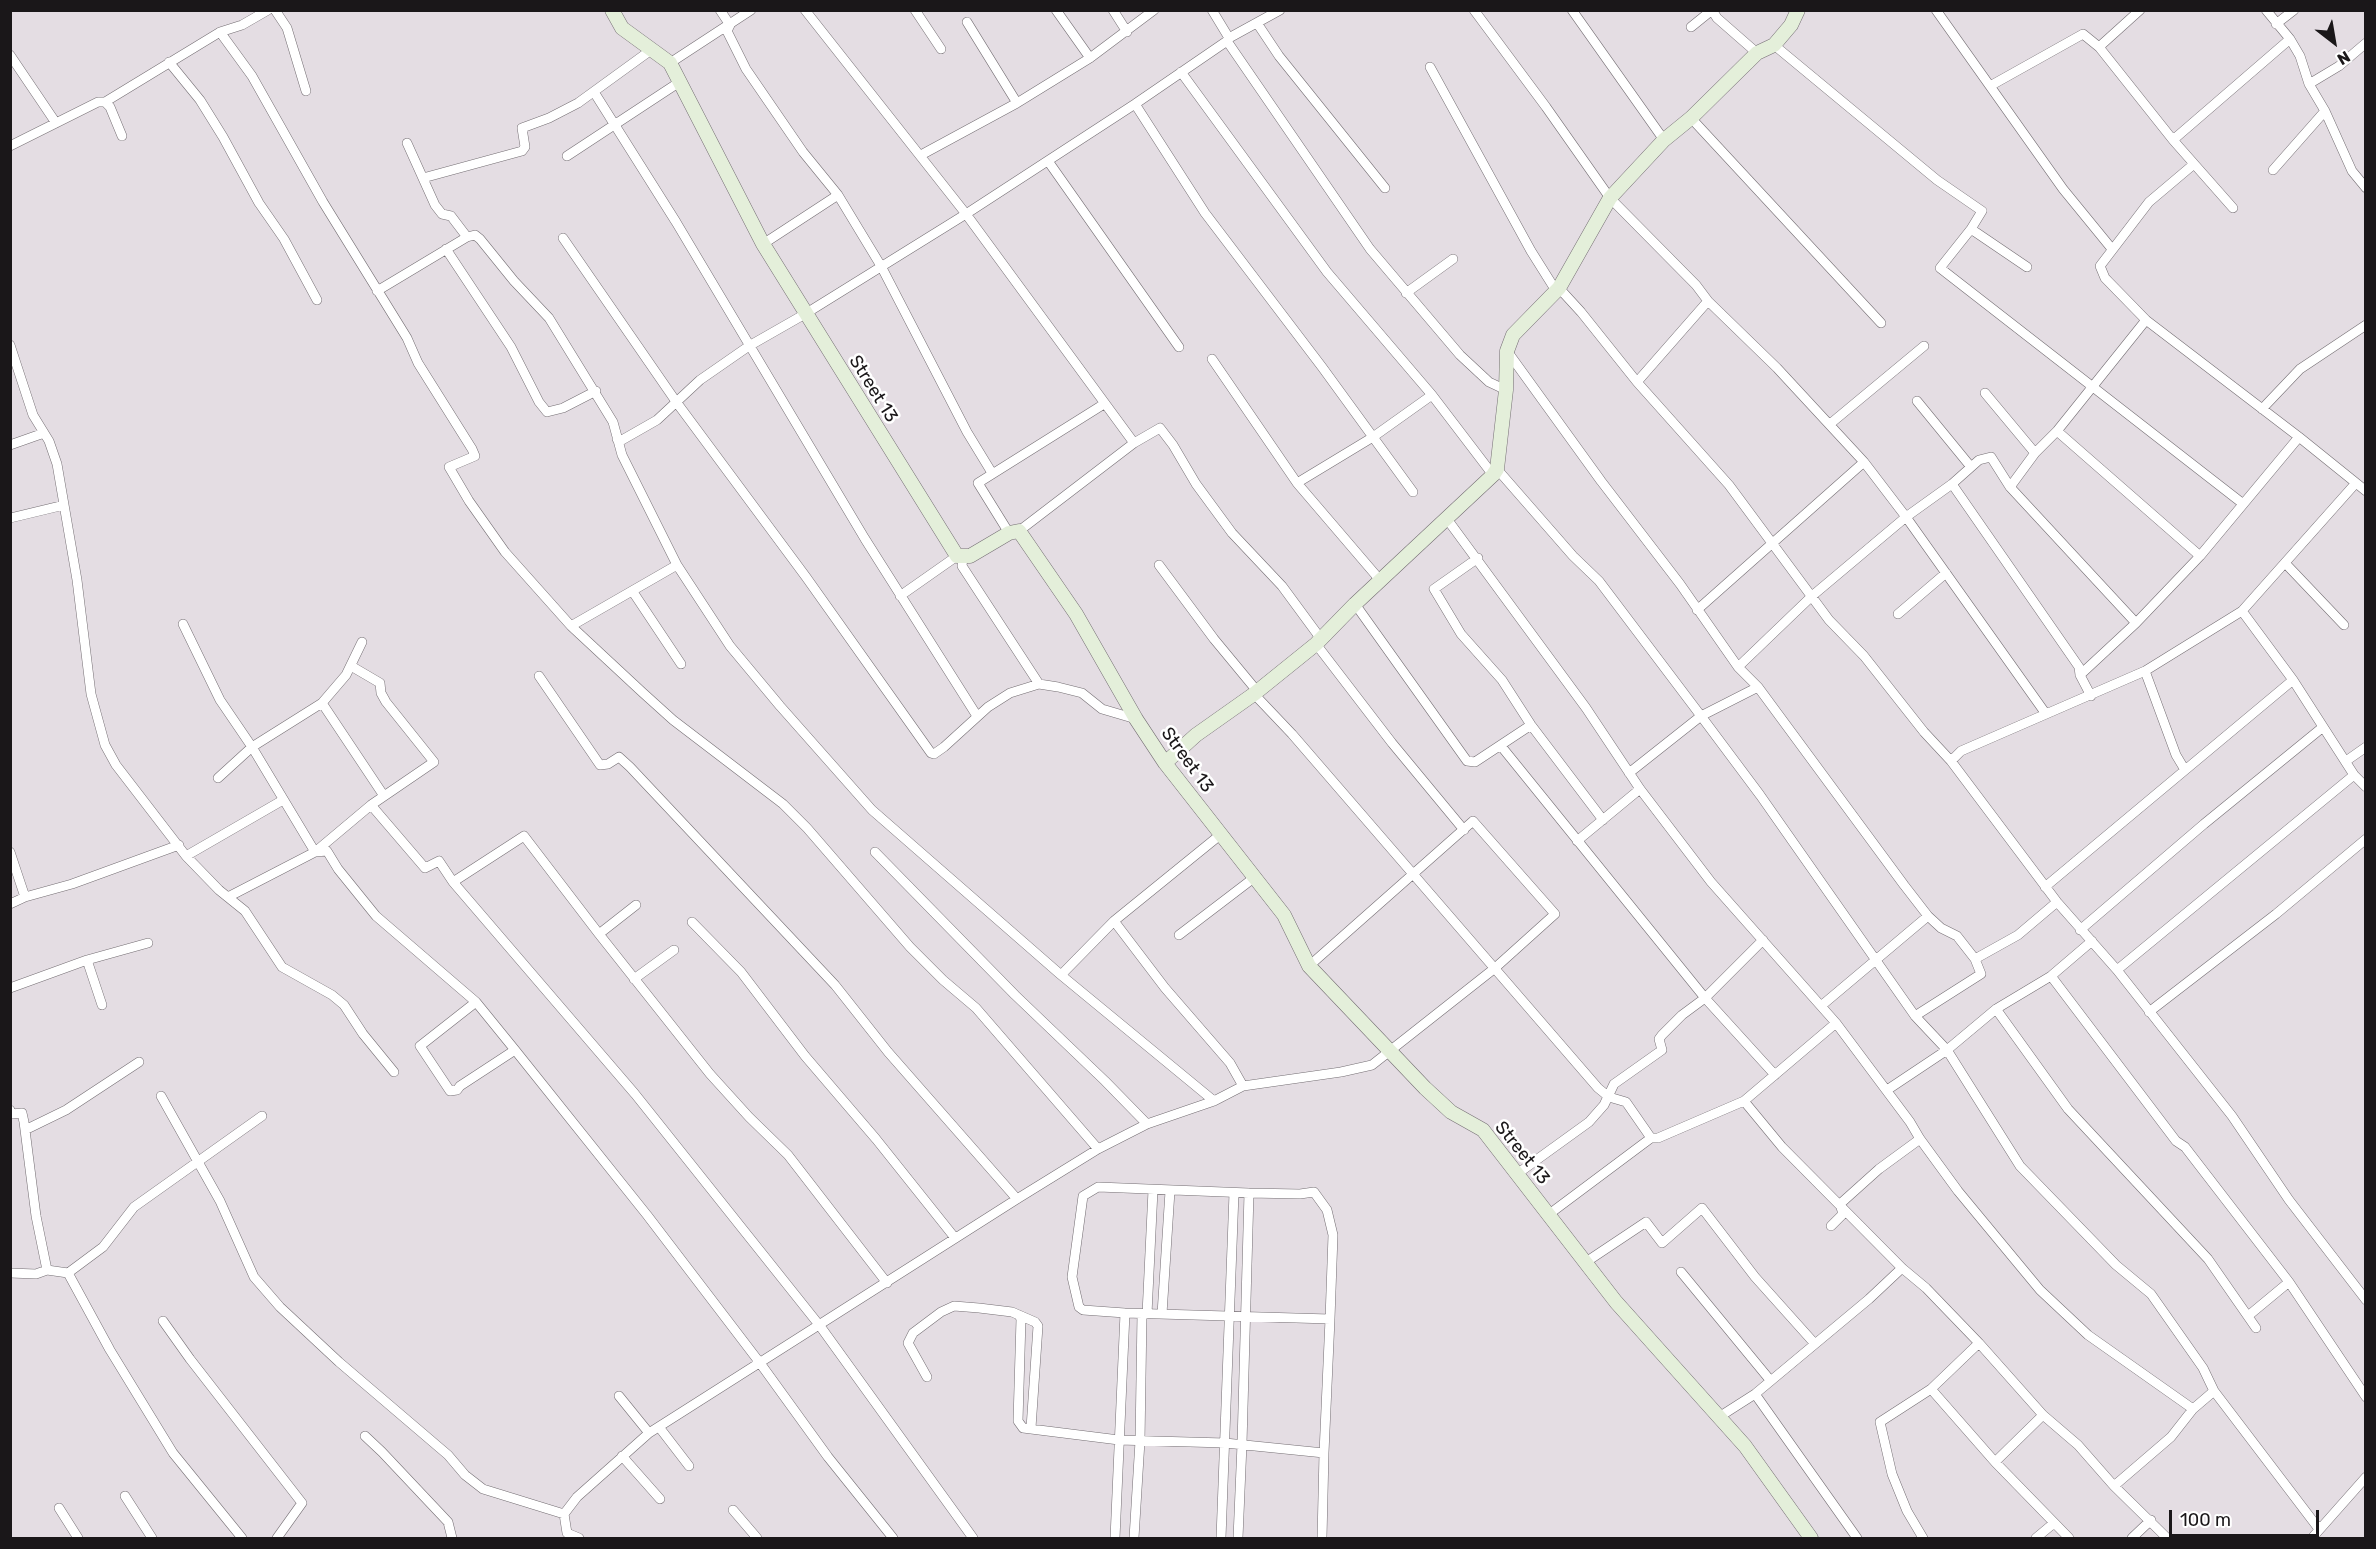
<!DOCTYPE html>
<style>
body{margin:0}
#map{position:relative;width:2376px;height:1549px;overflow:hidden;background:#e4dde3;font-family:Rubik,sans-serif}
canvas{display:block}
.frame{position:absolute;inset:0;border:12px solid #1a1719;pointer-events:none}
.north{position:absolute;left:2304px;top:12px;width:60px;height:60px;-webkit-text-stroke:4px #fff;paint-order:stroke;rotate:149deg;font-size:16px;font-weight:700;line-height:24px;text-align:center;color:#1a1719}
.north::after{content:'';display:block;margin:auto;width:21px;height:27px;background:#1a1719;clip-path:polygon(50% 0,100% 100%,50% 72%,0 100%)}
.scale{position:absolute;left:2169px;top:1510px;width:150px;height:27px;box-sizing:border-box;border:3px solid #1a1719;border-top:0;padding-left:8px;font-size:18px;line-height:21px;white-space:nowrap;color:#1a1719;-webkit-text-stroke:4px #fff;paint-order:stroke}
</style>
<div id="map">
<canvas width="2376" height="1549"></canvas>
<div class="frame"></div>
<div class="north">N</div>
<div class="scale">100 m</div>
</div>
<script>
const context = document.querySelector('canvas').getContext('2d');
context.lineJoin = 'round';
const shape = rows => new Path2D(rows.map(r => 'M' + r).join(''));
function trace(path, color, width, dash) { context.strokeStyle = color; context.lineWidth = width; context.lineCap = dash ? 'butt' : 'round'; context.setLineDash(dash || []); context.stroke(path); }
function label(font, color, halo, rows, align = 'center') {
  context.font = font + ' Rubik,sans-serif'; context.lineWidth = 5; context.setLineDash([]); context.textBaseline = 'middle'; context.strokeStyle = halo; context.fillStyle = color; for (const [text, x, y, turn = 0] of rows) {
    context.save(); context.translate(x, y); context.rotate((+turn || 0) * Math.PI / 180); context.textAlign = isNaN(turn) ? turn : align; if (halo) context.strokeText(text, 0, 0); context.fillText(text, 0, 0); context.restore();
  }
}
const street = shape([
 [275,10,287,28,306,91],
 [720,10,730,25,727,31,746,69,803,152,838,195,881,266,967,432,992,473],
 [805,10,966,214,1134,443,1019,531],
 [915,10,941,49],
 [1056,10,1090,58],
 [1113,10,1127,32],
 [1212,10,1229,38],
 [1474,10,1546,107,1610,198,1696,285,1708,301,1777,368,1864,462,1906,517,2046,714],
 [1572,10,1664,140],
 [1936,10,2063,189,2112,249],
 [2266,10,2290,39,2300,56,2309,84,2325,111,2352,171,2366,188],
 [967,22,1017,103],
 [1257,23,1279,56,1385,188],
 [2276,24,2294,10],
 [1691,27,1712,10,1717,18,1757,53],
 [220,32,252,76,323,202,407,338,418,363,472,449,475,456,449,467,469,501,505,552,571,626,642,692,673,720,783,804,807,828,910,947,943,980,976,1008,1098,1149],
 [1227,41,1370,249,1460,355,1489,382,1506,390],
 [1774,45,1937,180,1982,211,1971,229,1940,268,2242,503],
 [2099,47,2140,10],
 [10,55,56,123],
 [169,62,200,100,223,137,259,203,284,239,317,300],
 [670,63,751,10],
 [1430,67,1531,251,1553,286,1559,288,1581,312,1637,382,1729,485,1829,620,1864,656,1924,732,1951,761,2057,902,2117,970,2232,1116,2289,1200,2366,1300],
 [1181,72,1327,272,1432,395,1493,475],
 [2309,84,2339,66,2366,43],
 [1990,86,2083,34,2099,47,2173,140,2233,208],
 [594,92,676,222,865,539,977,716],
 [105,102,220,32,242,25,268,10],
 [1135,104,1205,213,1322,367,1413,492],
 [1691,118,1881,323],
 [2173,140,2290,39],
 [407,143,435,205,442,214,451,216,467,237],
 [10,146,98,102,105,102,110,107,122,136],
 [921,155,1017,103,1090,58,1154,10],
 [567,156,678,83],
 [1048,161,1179,347],
 [2194,164,2149,202,2100,266,2105,278,2146,320,2299,437,2366,491],
 [2273,170,2325,111],
 [423,178,522,151,525,147,522,128,549,118,578,103,651,50],
 [1971,229,2027,267],
 [563,238,677,403,806,577,931,753,934,754,944,747,988,707,1010,693,1039,684,1058,687,1082,693,1102,709,1136,719],
 [763,244,838,195],
 [446,249,511,347,539,402,547,412,563,408,596,391],
 [377,291,467,237,475,235,480,239,514,281,549,318,613,422,622,455,677,565,730,646,780,706,872,810,1061,975,1214,1101],
 [1406,293,1453,259],
 [10,345,33,415,49,441,57,464,77,580,91,694,105,745,116,765,186,856,219,890,245,911,282,967,332,995,344,1005,363,1034,394,1072],
 [1507,351,1601,481,1680,584,1738,667,1758,687,1904,885,1928,916,1941,928,1957,936,1975,959,1981,974,1915,1016],
 [1212,359,1297,483,1380,580],
 [1637,382,1708,301],
 [1985,393,2035,453],
 [1917,401,1971,467],
 [2262,409,2300,369,2366,325],
 [1830,424,1924,346],
 [2057,431,2200,556],
 [617,439,622,440,657,420,700,380,749,346,805,314,966,214,1135,104,1227,41,1229,38,1280,10],
 [1134,443,1160,428,1173,445,1196,484,1232,533,1282,586,1321,639],
 [10,445,44,433],
 [1497,469,1573,556,1599,581,1701,716,1760,795,1915,1016,1947,1050,2020,1166,2116,1265,2151,1294,2203,1368,2214,1391,2319,1529],
 [1297,483,1373,437,1432,395],
 [1952,484,2079,667,2080,675],
 [2010,487,2035,453,2057,431,2146,320],
 [10,518,64,505],
 [1447,519,1586,708,1640,789,1711,882,1836,1023,1910,1122,1920,1139,1958,1191,2006,1249,2040,1290,2088,1335,2193,1409],
 [1009,533,978,483,1104,404],
 [963,557,962,566,1039,684],
 [1478,558,1434,589,1461,634,1502,680,1531,725,1603,820],
 [2285,563,2344,625],
 [1159,565,1214,639,1257,691],
 [633,592,681,664],
 [900,596,957,556],
 [1355,604,1467,761,1475,762,1531,725],
 [1697,610,1864,462],
 [2242,611,2293,680,2354,775,2366,787],
 [1898,614,1946,573],
 [183,624,220,700,252,747,315,852,371,805],
 [571,626,677,565],
 [1316,644,1392,743,1464,830],
 [351,666,380,683,381,693,386,702,434,762,371,805,425,868,439,861,453,882,635,1094,820,1326,973,1538],
 [1738,667,1812,596,1906,517,1952,484,1979,460,1991,457,2010,487,2136,623],
 [2145,671,2176,755,2185,770],
 [539,676,600,765,608,764,619,757,630,767,835,985,888,1052,1017,1199],
 [1254,694,1292,734,1598,1088,1609,1097,1626,1102,1651,1138],
 [2091,696,2080,675,2136,623,2200,556,2299,437],
 [322,703,346,675,362,642],
 [1501,746,1705,998,1775,1075],
 [1951,761,1961,751,2145,671,2242,611,2355,484],
 [2346,761,2366,747],
 [1629,773,1701,716,1758,687],
 [218,778,252,747,322,703,384,796],
 [1577,841,1640,789],
 [10,852,25,897],
 [875,852,1015,995,1105,1081,1147,1124],
 [186,856,283,800],
 [453,882,524,836,599,934,710,1074,749,1117,788,1155,887,1283],
 [2045,887,2293,680],
 [228,897,315,852,327,851,338,869,376,916,476,1002,515,1050,647,1215,760,1363,828,1457,893,1538],
 [10,904,25,897,72,884,179,845],
 [1114,921,1165,988,1230,1063,1243,1086],
 [692,922,741,972,805,1056,876,1139,955,1238],
 [2080,930,2204,824,2323,727],
 [599,934,636,905],
 [1179,935,1255,877],
 [1975,959,2018,935,2057,902],
 [87,960,102,1005],
 [2117,970,2354,775],
 [1061,975,1114,921,1220,835],
 [2051,976,2176,1141,2185,1147,2289,1282,2366,1397],
 [634,979,674,950],
 [10,988,87,960,148,943],
 [476,1002,420,1046,450,1091,457,1090,460,1086,515,1050],
 [1821,1006,1928,916],
 [1996,1009,2068,1109,2208,1259,2256,1328],
 [2149,1012,2276,914,2366,839],
 [1887,1090,1947,1050,1996,1009,2051,976,2092,941],
 [161,1096,220,1201,254,1277,280,1307,339,1362,448,1455,465,1475,483,1489,564,1514],
 [1744,1101,1782,1147,1902,1268,1926,1288,1979,1343,2043,1415,2078,1445,2114,1486,2167,1538],
 [10,1110,12,1114,22,1113,24,1122,36,1216,47,1270],
 [25,1130,66,1110,139,1062],
 [1517,1174,1589,1122,1604,1105,1614,1084,1662,1050,1659,1039,1662,1035,1682,1015,1705,998,1763,940],
 [1548,1215,1651,1138,1658,1138,1744,1101,1836,1023],
 [1831,1226,1843,1214,1840,1204,1879,1169,1920,1139],
 [1586,1262,1646,1222,1662,1243,1702,1208,1755,1277,1815,1344],
 [1681,1272,1770,1380],
 [10,1273,36,1274,47,1270,68,1273],
 [1147,1314,1153,1190],
 [1162,1314,1170,1191],
 [1019,1315,1021,1319,1018,1421,1023,1428,1119,1440,1225,1443,1324,1453],
 [2248,1316,2289,1282],
 [163,1321,190,1359,302,1503,277,1538],
 [927,1377,908,1343,913,1333,941,1312,954,1306,979,1308,1012,1312,1035,1322,1038,1326,1031,1428],
 [1931,1389,1995,1462,2069,1538],
 [1755,1394,1857,1538],
 [619,1396,649,1433],
 [1719,1417,1755,1394,1869,1299,1902,1268],
 [659,1427,689,1466],
 [365,1436,382,1452,448,1522,452,1538],
 [622,1456,660,1499],
 [1995,1462,2043,1415],
 [2114,1486,2171,1437,2193,1409,2214,1391],
 [125,1496,152,1538],
 [59,1508,78,1538],
 [733,1510,757,1538],
 [242,1538,173,1453,110,1350,68,1273,103,1247,134,1207,262,1116],
 [579,1538,567,1533,564,1514,577,1497,649,1433,1017,1199,1098,1149,1147,1124,1214,1101,1243,1086,1341,1072,1372,1065,1495,968,1555,914,1473,821,1309,966],
 [1115,1538,1125,1313],
 [1134,1538,1140,1441,1142,1314],
 [1221,1538,1234,1193],
 [1238,1538,1242,1444,1249,1193],
 [1322,1538,1324,1453,1330,1319,1333,1235,1327,1210,1314,1192,1300,1194,1249,1193,1098,1187,1083,1196,1072,1277,1079,1307,1083,1310,1125,1313,1330,1319],
 [1923,1538,1907,1511,1892,1474,1880,1422,1931,1389,1979,1343],
 [2036,1538,2054,1523],
 [2132,1538,2151,1520],
 [2312,1538,2366,1477]
]);
const secondary = shape([
 [612,10,622,28,670,63,763,244,957,556,970,556,1009,533,1019,531,1076,614,1136,719,1165,763,1284,915,1309,966,1425,1088,1451,1112,1483,1130,1616,1302,1745,1446,1811,1538],
 [1165,763,1196,735,1254,694,1316,644,1355,604,1493,475,1497,469,1506,390,1507,351,1513,335,1559,288,1610,198,1664,140,1691,118,1757,53,1774,45,1791,25,1798,10]
]);
trace(street, '#746e73', 10);
trace(secondary, '#746e73', 15);
trace(street, '#fff', 9);
trace(secondary, '#e4efda', 14);
label('18px', '#1a1719', '#fff', [
 ["Street 13",873,389,58],
 ["Street 13",1187,760,54],
 ["Street 13",1522,1153,51]
]);
</script>
